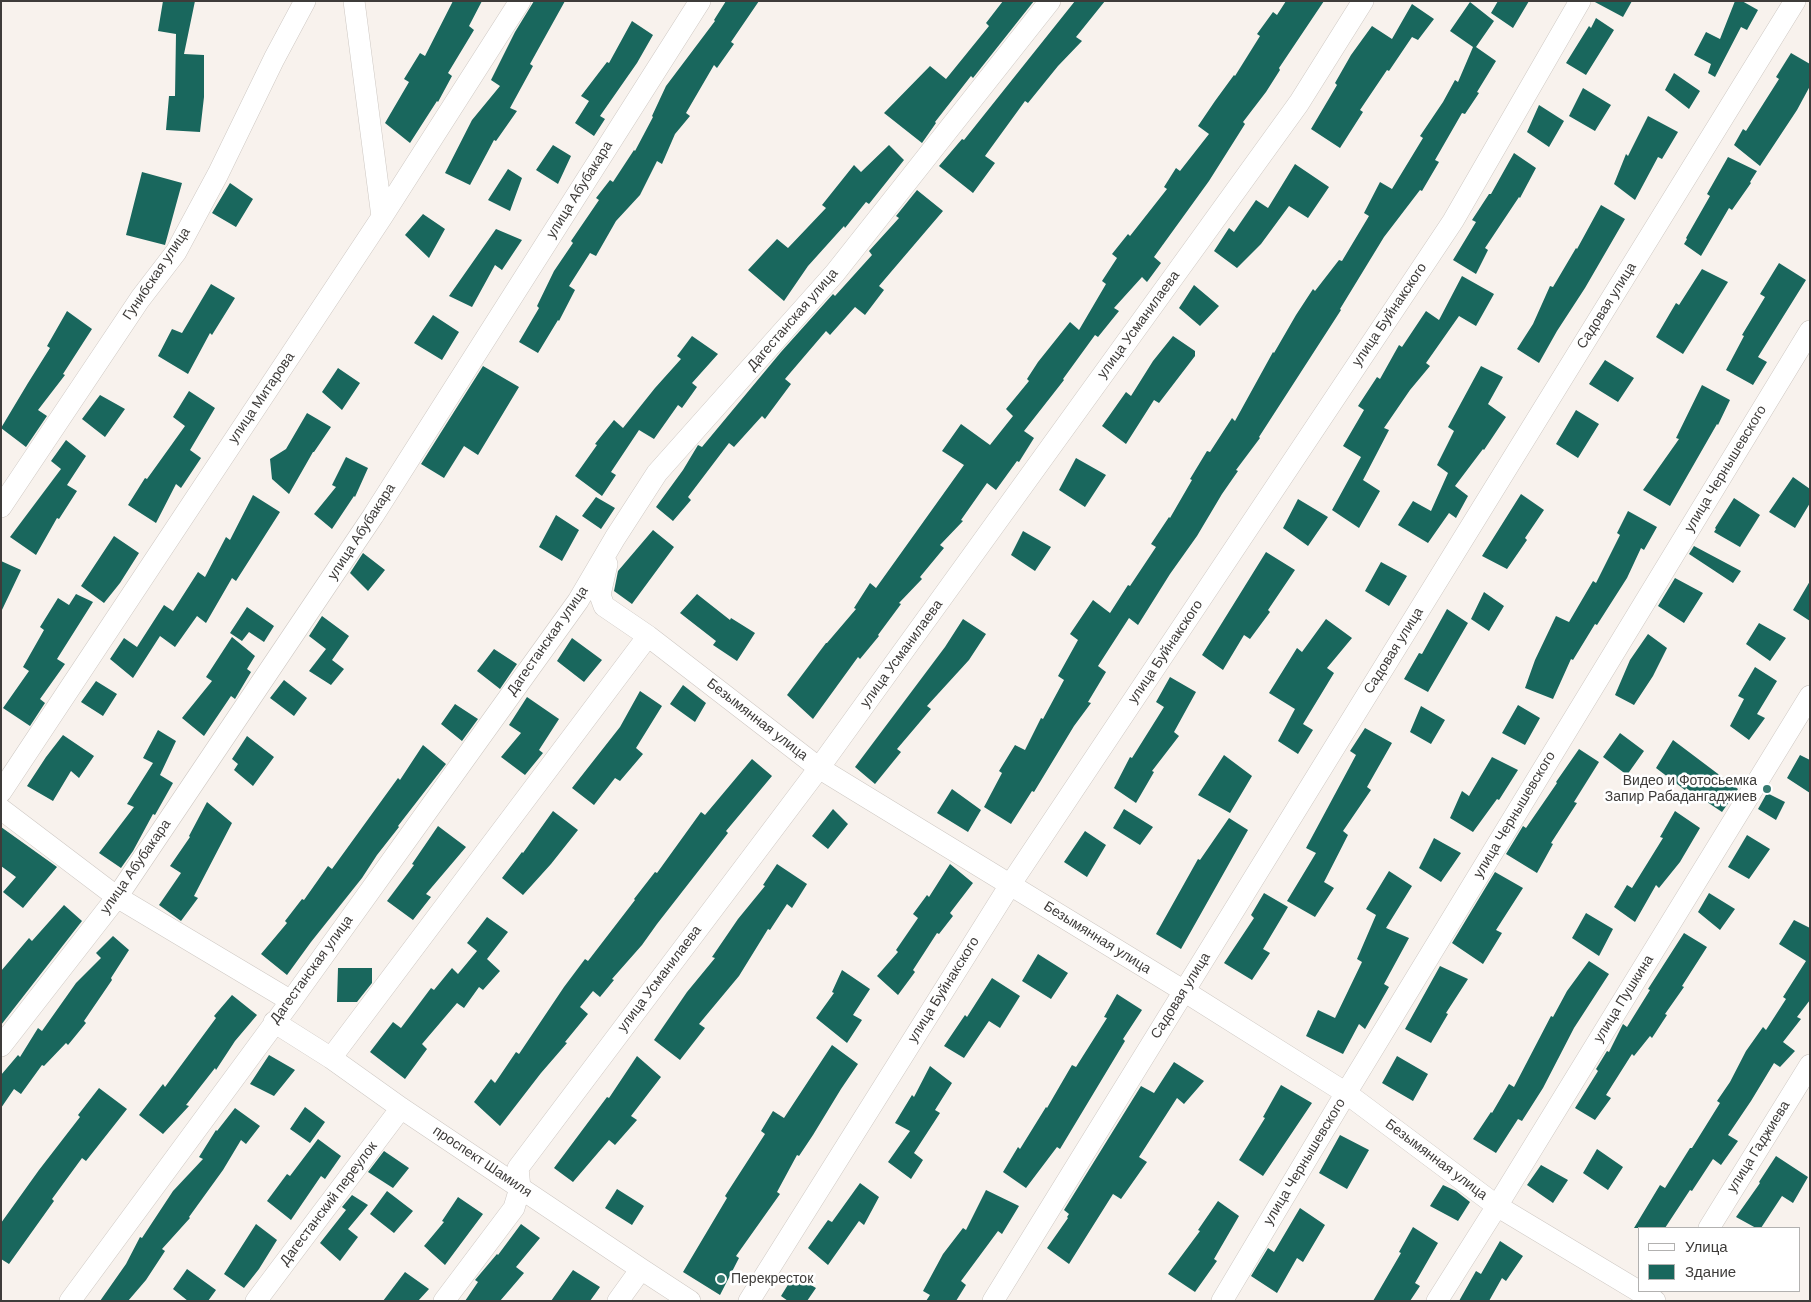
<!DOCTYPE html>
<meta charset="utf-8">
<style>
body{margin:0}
#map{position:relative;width:1811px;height:1302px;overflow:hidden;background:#f8f2ed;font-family:"DM Sans",sans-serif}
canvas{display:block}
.frame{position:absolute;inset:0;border:2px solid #3e3c3a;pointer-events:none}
.legend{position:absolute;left:1638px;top:1227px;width:162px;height:65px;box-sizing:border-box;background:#fff;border:1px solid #b2b1b0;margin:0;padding:6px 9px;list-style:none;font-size:15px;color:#3e3c3a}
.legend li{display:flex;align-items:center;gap:10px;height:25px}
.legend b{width:25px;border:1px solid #b2b1b0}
</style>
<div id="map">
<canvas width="1811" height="1302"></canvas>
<div class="frame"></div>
<ul class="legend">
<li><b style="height:6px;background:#fff"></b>Улица</li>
<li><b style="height:14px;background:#19675d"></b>Здание</li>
</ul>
</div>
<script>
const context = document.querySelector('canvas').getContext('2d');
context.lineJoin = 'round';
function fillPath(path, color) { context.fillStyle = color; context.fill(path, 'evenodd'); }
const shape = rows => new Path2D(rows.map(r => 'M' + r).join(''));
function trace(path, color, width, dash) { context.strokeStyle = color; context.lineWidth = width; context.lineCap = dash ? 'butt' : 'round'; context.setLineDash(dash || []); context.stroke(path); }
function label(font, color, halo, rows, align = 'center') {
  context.font = font + ' "DM Sans",sans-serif'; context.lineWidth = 5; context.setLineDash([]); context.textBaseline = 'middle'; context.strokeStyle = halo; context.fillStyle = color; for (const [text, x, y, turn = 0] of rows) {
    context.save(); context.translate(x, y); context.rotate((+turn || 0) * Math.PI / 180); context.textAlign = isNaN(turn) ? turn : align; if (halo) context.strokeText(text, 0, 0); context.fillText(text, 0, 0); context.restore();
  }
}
fillPath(shape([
 [163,1,195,1,184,54,204,55,204,97,200,132,166,130,169,96,175,96,176,34,158,31],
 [453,1,482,1,469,26,474,30,448,73,452,76,438,102,437,101,410,143,385,123,409,82,404,79,420,53,425,56],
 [534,1,565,1,530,64,533,66,510,108,517,111,496,141,494,140,470,185,445,173,472,120,500,86,491,80,515,32],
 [726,1,759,1,731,42,734,44,717,68,714,65,686,113,690,116,675,134,662,164,657,161,640,195,616,221,596,256,590,253,569,286,575,290,559,321,558,320,538,353,519,342,539,308,537,306,554,271,573,243,571,241,599,200,596,198,610,180,613,182,634,150,635,151,653,117,652,116,666,86,715,21,714,20],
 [1003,1,1034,1,973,78,971,76,935,122,936,123,922,143,884,113,930,66,946,79,989,26,986,23],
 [1075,1,1105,1,1076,37,1082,41,1058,66,1028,103,1025,101,985,156,995,163,973,193,939,166,962,139,964,140],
 [1286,1,1324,1,1279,68,1280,70,1266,92,1243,122,1245,124,1209,181,1154,257,1161,263,1147,282,1142,277,1114,308,1119,311,1098,337,1095,335,1063,379,1064,380,1024,431,1034,438,1019,462,1017,461,996,490,987,483,961,520,963,521,940,545,944,548,920,577,922,579,899,603,901,604,878,635,879,636,860,659,858,657,813,719,787,695,826,643,827,643,856,609,854,608,870,583,876,588,964,465,942,451,961,424,990,445,1013,416,1006,409,1029,381,1027,379,1038,362,1070,322,1079,330,1106,284,1102,281,1117,258,1112,254,1128,234,1130,236,1167,189,1164,187,1176,168,1180,171,1209,134,1198,126,1215,101,1234,75,1235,76,1260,36,1257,34,1273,12,1277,15],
 [1498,1,1529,1,1513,28,1491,13],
 [1593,1,1632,1,1623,17],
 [1735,1,1742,1,1758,10,1747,30,1741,27,1715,77,1708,73,1711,64,1694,55,1706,32,1720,39],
 [1470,2,1494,21,1476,47,1496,61,1477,92,1479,93,1465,114,1462,113,1435,160,1439,162,1422,191,1420,190,1384,237,1340,309,1341,310,1259,437,1260,438,1236,470,1238,471,1222,494,1197,536,1170,574,1138,625,1129,618,1098,666,1106,672,1088,702,1091,703,1074,726,1034,792,1032,791,1011,824,984,807,1002,773,999,771,1015,745,1025,750,1041,718,1043,719,1064,680,1058,676,1078,640,1070,634,1093,600,1110,613,1128,585,1130,586,1156,547,1151,544,1169,517,1170,518,1192,480,1190,479,1207,451,1210,452,1232,418,1235,421,1273,352,1274,353,1296,315,1313,289,1315,291,1339,260,1342,261,1369,216,1364,213,1380,182,1392,189,1423,138,1420,136,1443,102,1455,80,1458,82,1473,47,1450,31],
 [1412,4,1434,19,1418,40,1412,37,1389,71,1387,70,1360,110,1363,112,1340,148,1311,129,1337,85,1335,83,1351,55,1372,26,1392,39],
 [1596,18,1614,30,1586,75,1566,63,1589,26,1591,28],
 [632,21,653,35,637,63,600,116,605,119,594,136,575,123,589,101,581,96,607,62,609,63],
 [1791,53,1810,64,1810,86,1797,110,1760,166,1734,145,1743,129,1746,131,1779,79,1776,77],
 [1674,73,1700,91,1689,109,1665,90],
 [1583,88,1611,105,1595,131,1569,116],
 [1539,105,1564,121,1549,147,1527,132],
 [1648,116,1678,132,1662,159,1658,157,1635,200,1614,184,1626,154,1628,156],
 [553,145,571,156,558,184,536,170],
 [889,145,904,160,869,204,866,202,845,228,844,226,808,266,784,301,748,270,777,239,788,248,826,208,822,205,854,165,861,172],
 [1514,153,1536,168,1520,198,1519,197,1485,248,1488,250,1476,274,1453,260,1476,222,1472,220,1489,194,1491,194],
 [1728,157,1757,171,1750,182,1751,183,1732,210,1729,208,1701,256,1684,244,1687,239,1686,238,1710,196,1707,194],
 [1295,164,1329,187,1308,218,1289,206,1261,244,1237,268,1214,251,1229,228,1234,232,1256,200,1268,208],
 [508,169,522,178,510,211,488,200],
 [142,172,182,183,165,245,126,235],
 [230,183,253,199,236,227,212,213],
 [917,190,943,211,879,286,884,290,865,315,855,307,830,335,826,331,785,379,791,384,765,419,762,416,734,447,729,443,688,497,691,500,673,521,656,507,683,470,698,445,702,447,781,352,833,294,835,296,872,255,869,251,899,218,896,216],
 [1601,205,1625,219,1585,288,1557,331,1539,363,1517,349,1533,324,1550,286,1553,287,1576,248,1577,249],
 [423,214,445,229,429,258,405,235],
 [496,229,522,240,502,270,495,265,472,307,449,296],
 [1779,263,1806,280,1758,357,1767,362,1753,385,1726,370,1744,336,1742,335,1765,297,1760,294],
 [1702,269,1728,282,1683,354,1656,337,1676,303,1679,305],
 [1462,276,1494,294,1476,326,1459,316,1426,363,1430,366,1410,390,1384,428,1389,430,1363,480,1380,491,1359,528,1332,510,1361,457,1343,446,1364,410,1358,406,1377,377,1380,379,1399,345,1402,347,1426,311,1439,320],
 [211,284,235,298,212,335,210,333,188,374,158,356,172,329,182,333],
 [1194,285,1219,306,1200,326,1179,308],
 [67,311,92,329,63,374,65,375,38,410,47,416,26,447,1,428,28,383,50,348,47,346],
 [433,315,459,332,442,360,414,343],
 [692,336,718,354,692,383,697,387,682,408,678,405,654,439,639,430,611,472,616,475,602,496,575,476,597,445,595,444,614,420,623,428,655,388,681,359,677,356],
 [1173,336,1195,351,1195,356,1159,403,1154,400,1126,444,1102,426,1126,392,1131,396,1153,361],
 [1605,360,1634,378,1618,402,1589,384],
 [483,366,519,387,478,455,464,446,444,478,421,464],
 [1481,366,1503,377,1488,404,1506,417,1484,450,1483,449,1455,486,1468,496,1456,518,1449,513,1428,543,1398,525,1413,501,1431,511,1448,473,1437,465,1454,431,1448,427],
 [338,368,360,383,342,410,322,392],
 [1702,385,1730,400,1718,425,1717,424,1670,506,1643,490,1679,439,1676,438],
 [189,391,215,408,190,450,201,458,181,488,176,484,156,523,128,505,145,478,147,479,185,426,173,417],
 [100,395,125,409,105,437,82,419],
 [1576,410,1599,424,1578,458,1556,444],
 [307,413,331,427,314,452,313,452,289,494,272,479,270,459,286,449],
 [66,440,86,456,67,485,77,491,59,519,57,518,36,555,10,537,61,469,51,461],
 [346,457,368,468,355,497,354,496,332,529,314,514,336,487,332,485],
 [1076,458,1106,475,1085,507,1059,490],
 [1793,477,1810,489,1810,503,1795,528,1769,512],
 [1521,494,1544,510,1525,538,1527,540,1507,569,1482,556],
 [253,495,280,512,236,581,232,578,206,623,197,616,175,647,160,636,133,678,110,659,124,638,137,647,164,605,173,611,198,572,205,577,226,537,230,540],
 [596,497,615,508,601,529,582,516],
 [1734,498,1760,515,1740,547,1714,532,1716,529,1715,528],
 [1298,499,1328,517,1308,546,1283,528],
 [1628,511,1657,527,1644,550,1641,548,1627,578,1597,625,1595,624,1573,660,1571,659,1553,699,1525,688,1535,660,1556,616,1569,622,1593,581,1596,583,1620,535,1617,533],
 [556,515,579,530,562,561,539,547],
 [653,530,674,547,632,604,614,591,618,571],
 [1023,531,1051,547,1035,571,1011,555],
 [114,536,139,553,120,583,104,603,81,586],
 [1694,546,1741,571,1733,583,1689,554],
 [1266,552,1295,570,1268,610,1270,612,1250,639,1244,635,1223,670,1202,655],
 [363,553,385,570,368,591,350,573],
 [1,561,21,570,1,612],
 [1381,562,1407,576,1389,606,1365,591],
 [1675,578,1703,593,1684,623,1658,606],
 [1810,581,1810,621,1793,610],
 [1484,592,1504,606,1489,631,1471,619],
 [76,594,93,602,57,659,65,664,40,699,45,703,30,726,3,708,29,671,23,667,44,630,40,627,58,598,69,605],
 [697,594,730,620,731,618,755,633,737,661,713,645,716,641,680,613],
 [247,607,274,626,264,642,249,632,242,641,230,633],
 [1447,609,1468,623,1428,692,1404,679,1419,653,1422,654],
 [322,616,349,636,332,660,344,669,331,685,309,671,326,649,309,636],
 [963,619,986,634,969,660,927,706,931,709,897,749,901,752,875,784,855,767,945,647],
 [1326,619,1352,638,1327,668,1334,673,1303,724,1313,730,1298,754,1278,741,1295,709,1269,693,1297,648,1302,652],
 [1759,623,1786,638,1770,661,1746,644],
 [1648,634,1667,648,1653,676,1634,705,1615,695,1630,660],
 [232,637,255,656,247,669,251,672,235,699,231,696,204,736,182,718,212,681,206,677],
 [572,638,602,660,584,682,557,661],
 [494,649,517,664,500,689,477,671],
 [1755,667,1777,681,1757,714,1765,718,1749,740,1730,726,1744,699,1738,696],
 [1170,677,1196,692,1174,732,1179,736,1152,771,1154,772,1136,803,1114,788,1130,757,1132,758,1164,707,1156,702],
 [284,680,307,698,294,716,270,698],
 [96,681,117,694,103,716,81,702],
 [683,685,706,703,695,722,670,704],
 [640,691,662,706,636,748,643,754,620,781,615,778,594,805,572,788,620,727],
 [527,697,559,719,539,750,543,753,525,775,501,757,521,733,509,725],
 [455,704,478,719,462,741,441,724],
 [1518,705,1540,718,1525,745,1502,733],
 [1421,706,1445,720,1431,744,1410,732],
 [1365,728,1392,743,1367,787,1371,790,1343,831,1348,835,1324,882,1334,888,1315,917,1287,901,1316,853,1306,848,1356,755,1350,751],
 [158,730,176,741,160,775,173,783,155,815,153,814,133,851,121,868,99,853,134,807,127,804,153,763,143,758],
 [1620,733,1644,751,1627,775,1603,757],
 [63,735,94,756,79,778,71,771,53,801,27,786,46,757],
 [247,736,274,757,253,786,234,770,238,764,232,759],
 [1673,740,1738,789,1722,812,1686,788,1685,790,1656,768],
 [423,745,446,764,398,826,399,827,377,855,362,878,311,942,287,975,261,954,287,923,285,921,302,899,304,900,328,866,332,869,398,778,400,780],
 [1579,749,1599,762,1574,802,1577,803,1551,843,1553,844,1537,873,1506,854,1523,826,1526,828,1557,783,1556,782],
 [1224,755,1252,776,1230,813,1198,795],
 [1800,755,1810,760,1810,793,1787,778],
 [1492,757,1518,770,1499,800,1497,799,1473,832,1450,818,1462,791,1469,796],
 [752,759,772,776,726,831,728,833,657,924,642,945,612,979,614,980,600,997,593,991,580,1007,588,1014,565,1042,567,1043,541,1073,500,1126,474,1102,491,1079,495,1083,516,1052,519,1054,564,987,585,959,588,961,635,900,634,899,655,872,657,873,701,812,705,815],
 [952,789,981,810,968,832,937,813],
 [1767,793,1785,802,1776,820,1758,809],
 [207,802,232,823,194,896,198,898,181,921,159,905,181,873,170,866,190,837,189,836],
 [833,809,848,824,828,849,812,836],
 [1124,809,1153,827,1140,845,1113,828],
 [553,811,578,830,551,864,523,895,502,878,522,852,523,853],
 [1675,811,1700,828,1680,862,1659,888,1656,885,1635,922,1614,907,1627,885,1632,888,1663,838,1660,837],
 [1229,818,1248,830,1181,949,1156,934,1198,859,1200,860],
 [438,826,466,847,426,894,431,897,413,920,387,901,414,865,412,864],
 [1,827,57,867,23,908,3,892,16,877,1,866],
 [1085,831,1106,845,1087,877,1064,862],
 [1747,835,1770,849,1749,879,1728,867],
 [1434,838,1461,853,1441,882,1419,868],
 [777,864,807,884,792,908,787,904,770,930,768,929,739,976,699,1024,705,1028,680,1060,654,1040,687,992,715,958,712,957,738,919,765,886,763,885],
 [950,864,973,883,950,913,953,916,939,934,937,933,913,970,915,972,898,995,877,976,898,952,896,950,918,918,913,914,927,895,929,897],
 [1389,871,1412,886,1386,928,1409,938,1384,984,1389,987,1365,1029,1359,1024,1343,1054,1306,1036,1318,1010,1335,1018,1362,962,1357,959,1376,915,1366,909],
 [1495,872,1523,888,1496,930,1502,933,1483,964,1452,943],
 [1264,893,1288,907,1263,949,1270,953,1252,980,1224,963,1254,918,1251,915],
 [1709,893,1735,909,1720,930,1698,912],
 [64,905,82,921,1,1025,1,971,29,938,32,941],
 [1586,913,1613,929,1599,956,1572,938],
 [487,917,508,932,487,959,500,971,483,990,479,987,464,1008,457,1003,422,1044,427,1049,405,1079,370,1052,393,1022,401,1028,431,988,434,990,452,968,458,974,477,951,467,943],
 [1794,920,1810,928,1810,1000,1797,1017,1801,1019,1783,1042,1795,1051,1780,1067,1774,1063,1751,1101,1728,1135,1738,1141,1721,1165,1713,1159,1692,1191,1690,1190,1665,1228,1634,1228,1660,1185,1665,1188,1690,1148,1692,1148,1720,1103,1717,1101,1730,1082,1746,1051,1763,1027,1766,1030,1786,999,1783,997,1806,961,1779,944],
 [1684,933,1707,947,1682,986,1684,987,1665,1014,1667,1015,1652,1038,1650,1036,1634,1056,1632,1054,1606,1095,1611,1098,1595,1120,1575,1108,1598,1071,1596,1069,1607,1051,1609,1052,1623,1024,1627,1027,1650,990,1648,989],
 [113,936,129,950,111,978,112,980,84,1021,86,1023,68,1045,66,1043,44,1066,42,1065,21,1094,14,1089,1,1108,1,1075,18,1055,20,1057,38,1028,42,1031,76,983,101,958,96,953],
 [1038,954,1068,973,1051,999,1022,981],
 [1589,961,1609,974,1574,1028,1543,1088,1522,1121,1518,1119,1496,1153,1473,1139,1491,1112,1492,1113,1509,1084,1514,1087,1551,1016,1553,1017,1567,991],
 [1440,966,1468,979,1446,1013,1448,1014,1431,1043,1405,1029],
 [338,968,372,968,372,983,357,1002,337,1002],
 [842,970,870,989,853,1015,862,1020,847,1043,816,1018,834,993,832,992],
 [992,978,1020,996,1000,1028,989,1021,964,1058,944,1046,965,1015,967,1017],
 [1117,994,1142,1010,1123,1039,1125,1041,1060,1149,1057,1147,1026,1188,1003,1172,1018,1147,1020,1149,1046,1107,1047,1108,1072,1065,1076,1067,1107,1018,1104,1017],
 [232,995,257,1015,235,1041,216,1070,215,1068,186,1105,189,1106,163,1134,139,1115,163,1084,165,1087,216,1018,214,1016],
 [832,1045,858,1064,841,1089,813,1135,799,1156,797,1155,777,1192,780,1194,736,1256,739,1258,720,1295,683,1272,727,1198,725,1196,765,1134,761,1131,773,1111,784,1118],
 [269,1055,295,1070,274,1096,250,1084],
 [637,1056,661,1077,631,1116,637,1120,615,1145,609,1140,573,1182,554,1168,607,1097,609,1098],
 [1397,1056,1428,1074,1413,1101,1382,1083],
 [1174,1062,1204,1081,1184,1104,1177,1098,1139,1157,1147,1162,1121,1199,1113,1194,1069,1264,1047,1248,1068,1218,1067,1217,1069,1214,1064,1210,1141,1086,1154,1093],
 [930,1066,952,1083,935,1110,940,1113,914,1153,923,1160,911,1179,888,1162,910,1131,895,1123,912,1095,914,1097],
 [1281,1085,1312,1103,1263,1176,1239,1160,1265,1118,1263,1117],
 [99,1088,127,1109,86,1161,82,1158,52,1199,54,1201,9,1264,1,1259,1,1223,39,1170,80,1117,78,1115],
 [305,1107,325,1122,310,1143,290,1129],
 [235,1108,260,1126,246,1144,241,1140,223,1170,189,1217,190,1218,162,1249,165,1251,146,1280,128,1301,100,1301,126,1264,140,1237,142,1238,173,1191,203,1159,199,1157,216,1130,217,1131],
 [1340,1135,1369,1150,1347,1189,1319,1173],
 [318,1139,341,1156,325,1179,321,1176,291,1220,267,1201,287,1174,290,1176],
 [1597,1149,1623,1167,1608,1190,1583,1173],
 [384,1151,409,1168,393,1188,368,1172],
 [1776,1156,1808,1177,1793,1203,1782,1196,1761,1228,1756,1228,1736,1217,1760,1183,1759,1182],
 [1541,1165,1568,1180,1553,1203,1527,1185],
 [860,1183,879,1197,864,1225,859,1221,828,1265,808,1248,828,1220,832,1222],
 [1443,1185,1456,1191,1470,1202,1458,1221,1430,1206],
 [617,1189,644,1206,632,1225,605,1208],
 [986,1190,1019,1206,1002,1234,998,1231,961,1281,966,1285,956,1301,926,1301,930,1295,923,1291,943,1254,963,1228,966,1230],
 [387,1191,413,1211,394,1233,370,1214],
 [352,1195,368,1205,348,1229,358,1237,340,1261,320,1243,346,1210,342,1207],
 [458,1197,483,1214,445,1265,424,1246,444,1222,442,1221],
 [1218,1201,1239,1216,1214,1259,1217,1261,1195,1292,1168,1274,1200,1231,1198,1230],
 [1300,1208,1325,1225,1303,1262,1297,1258,1277,1293,1251,1276,1268,1248,1274,1252],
 [256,1224,277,1240,259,1269,244,1288,224,1274],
 [521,1224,540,1238,516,1267,524,1273,500,1301,465,1301,478,1282,475,1280,497,1254,498,1255],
 [1413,1227,1438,1243,1415,1283,1420,1286,1410,1301,1373,1301,1401,1253,1399,1252],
 [1500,1241,1523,1256,1506,1281,1502,1278,1489,1301,1459,1301,1476,1271,1481,1274],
 [187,1269,216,1290,208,1301,188,1301,173,1289],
 [573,1270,600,1287,590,1301,551,1301],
 [405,1272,429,1289,418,1301,383,1301],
 [794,1275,816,1288,807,1301,788,1301,781,1296]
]), '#19675d');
const minor = shape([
 [354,1,382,217],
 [1,507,140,299,176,252,218,174,274,59,305,1],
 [607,564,600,595,604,606,648,636,819,768,1184,991,1346,1093,1497,1206,1655,1301],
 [1,792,382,217,520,1],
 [1,809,117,897,291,1001],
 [274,1022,331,1058,401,1108,641,1269,690,1301],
 [1,1046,117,897,373,516,700,1],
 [331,1058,648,636],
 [1709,1228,1810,1065],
 [70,1301,291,1001,578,601,615,538,657,473,835,273,1050,1],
 [256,1301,401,1108],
 [444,1301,514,1208,520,1188,518,1168,819,768,1299,103,1363,1],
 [618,1301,641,1269],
 [749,1301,1010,885,1453,221,1580,1],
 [993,1301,1795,1],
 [1222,1301,1346,1093,1810,331],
 [1437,1301,1497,1206,1810,696]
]);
trace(minor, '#cec8c3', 22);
trace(minor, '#fff', 21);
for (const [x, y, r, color] of [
 [1767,789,5,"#357a70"],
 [721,1279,5,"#357a70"]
]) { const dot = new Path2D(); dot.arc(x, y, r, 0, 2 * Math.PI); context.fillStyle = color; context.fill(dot); trace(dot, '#fff', 2); }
label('14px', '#3e3c3a', '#fff', [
 ["улица Абубакара",580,190,-58],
 ["Гунибская улица",157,274,-56],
 ["Садовая улица",1607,306,-58],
 ["улица Буйнакского",1390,315,-56],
 ["Дагестанская улица",793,320,-49],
 ["улица Усманилаева",1139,325,-54],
 ["улица Митарова",262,398,-56],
 ["улица Чернышевского",1726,469,-59],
 ["улица Абубакара",362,532,-57],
 ["Дагестанская улица",548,641,-55],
 ["Садовая улица",1394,651,-58],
 ["улица Буйнакского",1166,652,-56],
 ["улица Усманилаева",902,654,-54],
 ["Безымянная улица",757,720,38],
 ["улица Чернышевского",1515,815,-59],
 ["улица Абубакара",136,867,-55],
 ["Безымянная улица",1097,938,32],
 ["Дагестанская улица",312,970,-54],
 ["улица Усманилаева",660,979,-53],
 ["улица Буйнакского",944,990,-58],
 ["Садовая улица",1181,996,-58],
 ["улица Пушкина",1624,999,-58],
 ["улица Гаджиева",1759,1147,-58],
 ["Безымянная улица",1436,1160,37],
 ["проспект Шамиля",482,1162,34],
 ["улица Чернышевского",1305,1162,-59],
 ["Дагестанский переулок",329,1204,-53]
]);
label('14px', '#3e3c3a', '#fff', [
 ["Видео и Фотосьемка",1757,781],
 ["Запир Рабадангаджиев",1757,797],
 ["Перекресток",731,1279,"left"]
], 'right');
</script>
